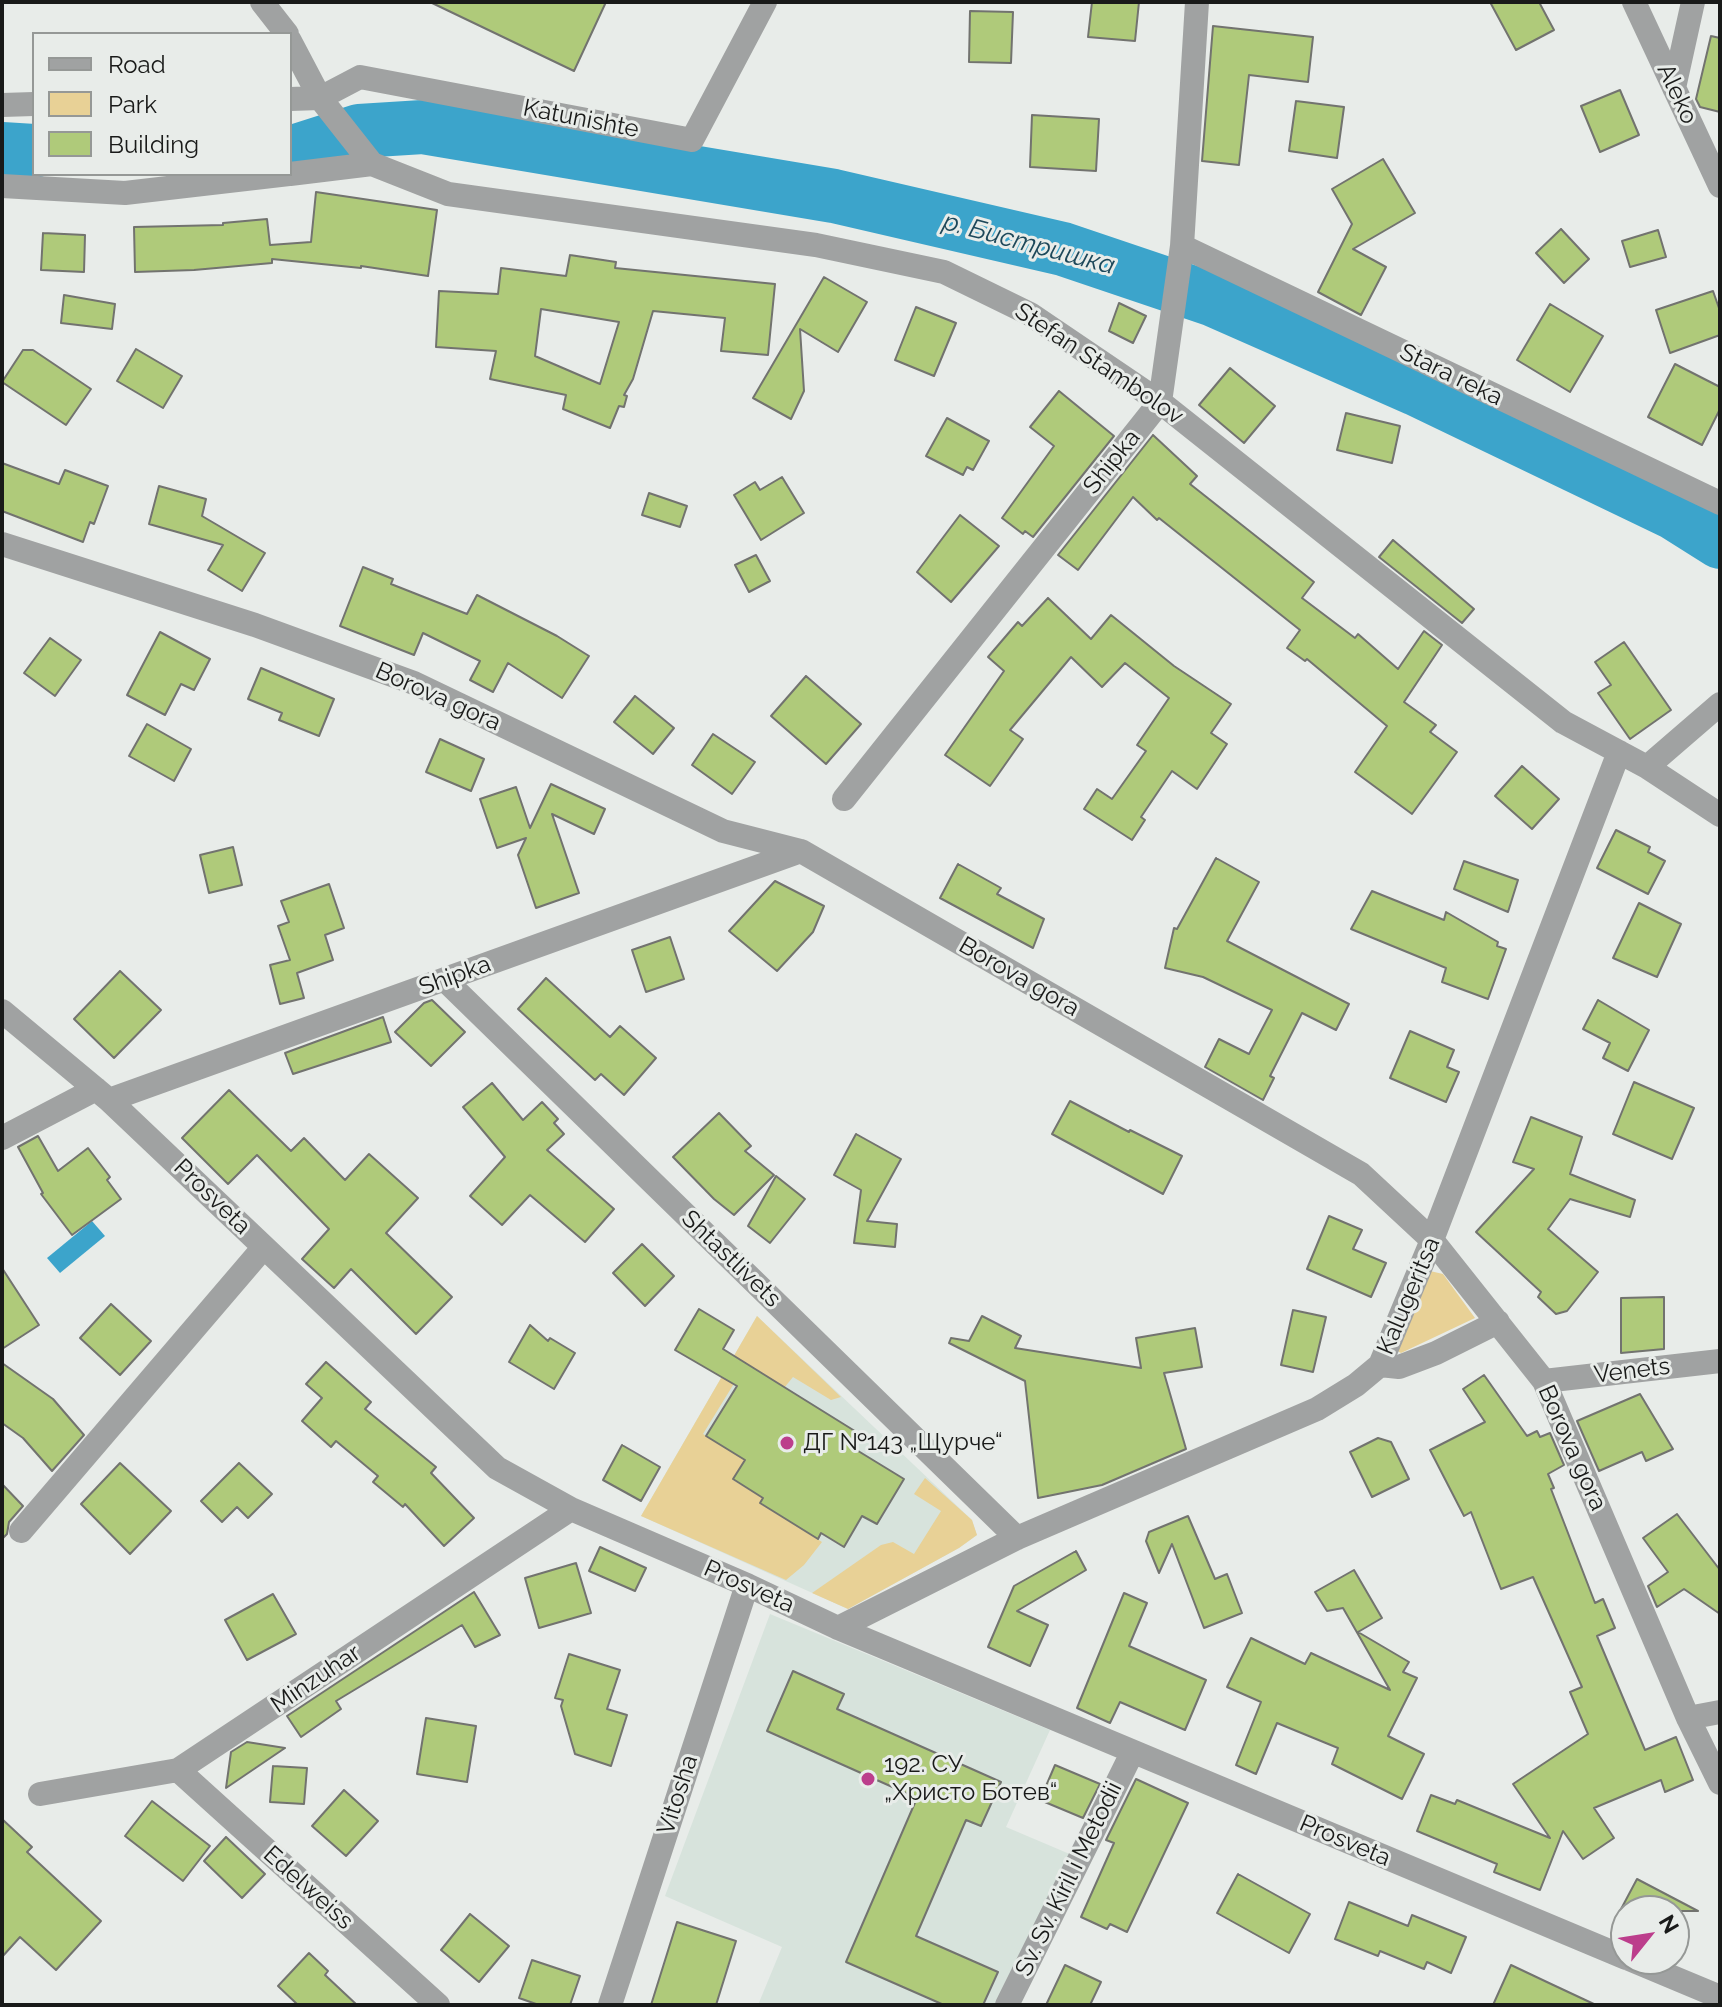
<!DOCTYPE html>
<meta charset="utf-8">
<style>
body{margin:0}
#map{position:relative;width:1722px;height:2007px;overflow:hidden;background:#e8ece9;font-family:Raleway,sans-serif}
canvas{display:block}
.frame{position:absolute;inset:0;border:4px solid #191a19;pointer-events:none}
.legend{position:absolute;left:32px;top:32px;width:260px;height:144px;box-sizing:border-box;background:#e8ece9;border:2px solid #959896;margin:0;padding:10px 14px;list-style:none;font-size:24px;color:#191a19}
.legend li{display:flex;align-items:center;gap:16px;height:40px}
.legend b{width:40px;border:2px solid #959896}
.north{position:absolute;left:1610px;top:1895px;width:80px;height:80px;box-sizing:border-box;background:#e8ece9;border:2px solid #959896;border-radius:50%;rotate:60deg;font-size:22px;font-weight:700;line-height:32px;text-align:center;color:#191a19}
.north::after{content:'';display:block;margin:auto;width:28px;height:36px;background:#bc3e8c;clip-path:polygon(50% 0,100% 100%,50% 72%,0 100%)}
</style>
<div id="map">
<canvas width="1722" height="2007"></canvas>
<div class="frame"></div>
<ul class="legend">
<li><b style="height:10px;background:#a0a2a2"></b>Road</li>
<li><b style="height:22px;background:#e8d196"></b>Park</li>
<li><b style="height:22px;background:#afca7a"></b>Building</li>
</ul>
<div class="north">N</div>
</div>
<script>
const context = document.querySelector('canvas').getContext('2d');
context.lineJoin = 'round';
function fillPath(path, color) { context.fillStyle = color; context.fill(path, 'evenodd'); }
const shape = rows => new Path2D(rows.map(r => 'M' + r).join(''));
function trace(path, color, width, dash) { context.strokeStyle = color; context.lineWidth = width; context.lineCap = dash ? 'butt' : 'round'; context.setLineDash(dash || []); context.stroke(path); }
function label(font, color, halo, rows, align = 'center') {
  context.font = font + ' Raleway,sans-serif'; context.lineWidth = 6; context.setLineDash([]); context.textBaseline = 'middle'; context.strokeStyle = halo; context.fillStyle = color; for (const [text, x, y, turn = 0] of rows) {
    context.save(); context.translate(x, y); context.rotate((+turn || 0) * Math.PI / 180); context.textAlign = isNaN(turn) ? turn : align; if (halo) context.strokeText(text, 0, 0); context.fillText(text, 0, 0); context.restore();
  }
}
fillPath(shape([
 [757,1316,972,1520,977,1535,959,1548,848,1609,641,1516],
 [770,1614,1050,1730,1006,1827,1072,1855,1003,2005,758,2005,782,1947,665,1896]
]), '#d7e3dc');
fillPath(shape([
 [1430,1271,1443,1274,1475,1318,1401,1353,1396,1350],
 [757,1316,841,1397,831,1400,793,1377,784,1388,746,1364,703,1434,745,1460,733,1480,763,1498,761,1504,822,1542,804,1565,786,1580,641,1516],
 [925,1478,972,1520,977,1535,959,1548,848,1609,812,1593,881,1545,893,1542,914,1554,941,1511,914,1494]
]), '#e8d196');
fillPath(shape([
 [92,1221,105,1236,60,1273,47,1258]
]), '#3ca4cb');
trace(shape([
 [2,149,34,151],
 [290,153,359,131,423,127,834,196,1063,249,1214,300,1416,389,1674,513,1720,542]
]), '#3ca4cb', 54);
const building = shape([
 [430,2,606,2,574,71,430,2],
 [1092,2,1139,2,1135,41,1088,37,1092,2],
 [1490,2,1539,2,1554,30,1516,50,1490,2],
 [970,11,1013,12,1011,63,969,62,970,11],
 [1213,26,1313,37,1308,82,1249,75,1239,165,1202,161,1213,26],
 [1711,36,1720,38,1720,112,1700,107,1696,99,1711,36],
 [1620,90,1639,135,1600,152,1581,106,1620,90],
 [1296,101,1344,107,1337,158,1289,151,1296,101],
 [1032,115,1099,119,1096,171,1030,167,1032,115],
 [1383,159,1415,213,1353,249,1386,267,1361,315,1318,292,1352,224,1332,189,1383,159],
 [316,192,437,210,428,276,361,266,361,268,272,259,272,263,194,270,135,272,134,227,223,225,223,223,267,219,270,245,311,242,316,192],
 [1561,229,1589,259,1564,283,1536,253,1561,229],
 [1658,230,1666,257,1630,267,1622,241,1658,230],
 [43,233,85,235,84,272,41,270,43,233],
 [570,255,616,262,615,268,775,284,768,355,721,351,725,318,653,311,633,379,624,395,627,396,624,407,619,406,610,428,563,409,566,395,490,379,496,351,436,347,439,291,498,294,501,268,566,276,570,255],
 [541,309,619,322,600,384,535,356,541,309],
 [824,277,867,302,838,352,800,329,804,391,791,419,753,398,824,277],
 [1713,291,1720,311,1720,335,1670,353,1656,310,1713,291],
 [64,295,115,304,112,329,61,323,64,295],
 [1119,303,1146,316,1133,343,1109,331,1119,303],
 [1550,304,1603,336,1570,392,1517,360,1550,304],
 [916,307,956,323,934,376,895,360,916,307],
 [136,349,182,376,163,408,117,381,136,349],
 [23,350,33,350,91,389,66,425,2,382,23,350],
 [1675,364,1720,387,1720,409,1702,445,1648,417,1675,364],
 [1230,368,1275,406,1244,443,1199,405,1230,368],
 [1059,391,1114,436,1033,537,1025,531,1023,534,1002,518,1054,446,1030,427,1059,391],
 [1346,413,1400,426,1392,463,1337,450,1346,413],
 [947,418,989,441,973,470,967,467,963,475,926,456,947,418],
 [1153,435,1197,476,1190,484,1314,582,1302,598,1355,638,1358,634,1398,669,1424,631,1442,645,1404,702,1436,725,1430,732,1457,752,1412,814,1355,772,1387,726,1307,659,1305,661,1287,648,1300,630,1159,518,1157,520,1133,497,1078,570,1058,555,1153,435],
 [2,463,59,484,65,470,108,486,94,524,90,522,83,542,2,511,2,463],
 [782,477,804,513,761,540,734,495,755,482,760,490,782,477],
 [159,486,206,499,202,516,265,553,242,591,208,570,223,545,149,524,159,486],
 [649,493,687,506,680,527,642,515,649,493],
 [960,515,999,546,951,602,917,572,960,515],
 [1393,540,1474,609,1462,623,1379,557,1393,540],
 [756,555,770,581,749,592,735,565,756,555],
 [363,567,393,579,391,584,467,614,477,595,557,636,589,656,562,698,508,663,493,692,470,680,480,661,423,633,414,655,340,626,363,567],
 [1048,598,1091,639,1111,615,1174,666,1231,704,1211,733,1227,744,1197,789,1172,771,1141,817,1145,820,1132,840,1084,809,1097,789,1112,799,1146,751,1137,745,1169,698,1125,663,1102,687,1071,657,1010,730,1023,739,990,786,945,755,1004,671,988,657,1018,622,1022,626,1048,598],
 [160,632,210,659,194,690,181,684,165,715,127,695,160,632],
 [50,638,81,660,55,696,24,673,50,638],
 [1624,642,1671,710,1630,739,1598,693,1611,685,1595,662,1624,642],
 [261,668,334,699,319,736,279,720,282,713,248,699,261,668],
 [806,676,861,724,826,764,771,716,806,676],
 [635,696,674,728,653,754,614,722,635,696],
 [147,724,191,749,174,781,129,756,147,724],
 [713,734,755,762,732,794,692,765,713,734],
 [440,739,484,759,471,791,426,772,440,739],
 [1522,766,1559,799,1532,829,1495,796,1522,766],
 [551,784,605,809,594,834,552,814,579,893,536,908,518,855,526,838,497,848,480,799,516,787,530,828,551,784],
 [1616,830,1650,847,1648,852,1665,861,1648,894,1597,868,1616,830],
 [233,847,242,885,209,893,200,855,233,847],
 [1216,858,1259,882,1227,941,1349,1004,1336,1030,1302,1013,1270,1076,1274,1078,1263,1100,1205,1067,1219,1039,1249,1054,1272,1010,1203,977,1165,968,1174,928,1177,929,1216,858],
 [1464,861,1518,880,1508,912,1454,889,1464,861],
 [958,864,1001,888,997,894,1044,919,1033,948,940,898,958,864],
 [775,881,824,906,813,932,777,971,729,931,775,881],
 [329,884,344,928,325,935,333,960,297,973,304,998,280,1004,270,965,290,960,278,926,289,922,281,901,329,884],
 [1372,891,1444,920,1446,912,1498,942,1497,946,1506,949,1488,999,1442,982,1446,968,1351,929,1372,891],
 [1639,903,1681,924,1657,977,1613,958,1639,903],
 [670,937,684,979,646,992,632,950,670,937],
 [120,971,161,1010,114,1058,74,1019,120,971],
 [546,978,610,1037,620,1026,656,1058,624,1095,601,1074,595,1080,518,1009,546,978],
 [432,1000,465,1032,431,1066,395,1032,424,1003,432,1000],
 [1598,1000,1649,1030,1628,1071,1603,1058,1610,1043,1583,1029,1598,1000],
 [383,1017,391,1042,293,1074,285,1053,383,1017],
 [1410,1031,1454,1050,1447,1067,1459,1072,1446,1102,1390,1078,1410,1031],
 [1634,1082,1694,1108,1672,1159,1613,1134,1634,1082],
 [492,1083,523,1120,542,1102,558,1119,554,1123,564,1134,547,1150,614,1209,585,1242,530,1195,502,1225,470,1196,505,1157,463,1107,492,1083],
 [229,1090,291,1151,304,1138,345,1180,369,1154,418,1198,386,1233,452,1297,416,1334,351,1269,334,1288,302,1259,329,1229,257,1155,228,1184,182,1138,229,1090],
 [1070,1101,1129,1132,1130,1130,1182,1156,1163,1194,1052,1134,1070,1101],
 [719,1113,751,1146,745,1151,774,1175,734,1215,714,1199,673,1157,719,1113],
 [1531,1117,1582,1137,1570,1174,1635,1200,1630,1217,1570,1199,1548,1229,1598,1272,1567,1311,1556,1314,1538,1297,1541,1292,1476,1232,1534,1169,1513,1162,1531,1117],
 [856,1134,901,1159,867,1221,897,1224,895,1247,854,1243,861,1190,834,1175,856,1134],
 [38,1136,58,1171,88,1148,110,1177,107,1180,121,1199,72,1235,41,1194,43,1193,18,1147,38,1136],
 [776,1176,805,1199,770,1243,748,1226,776,1176],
 [1329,1216,1362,1230,1353,1249,1386,1263,1371,1297,1307,1269,1329,1216],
 [642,1244,674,1276,645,1306,613,1273,642,1244],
 [2,1268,39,1325,2,1349,2,1268],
 [1664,1297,1664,1349,1621,1353,1621,1298,1664,1297],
 [111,1304,151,1341,120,1375,80,1338,111,1304],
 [699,1309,734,1330,723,1349,858,1433,850,1446,904,1479,877,1524,862,1516,844,1547,821,1533,818,1539,760,1503,763,1498,733,1479,745,1460,706,1436,737,1386,675,1350,699,1309],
 [1293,1310,1326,1317,1313,1372,1281,1365,1293,1310],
 [982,1316,1021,1336,1015,1348,1141,1368,1136,1338,1195,1328,1202,1367,1164,1373,1186,1449,1102,1485,1038,1498,1025,1381,949,1343,951,1338,969,1341,982,1316],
 [530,1325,548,1341,550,1338,575,1353,554,1389,509,1362,530,1325],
 [326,1362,371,1402,365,1409,436,1467,431,1473,474,1518,444,1546,405,1504,403,1507,373,1482,378,1476,336,1441,331,1447,302,1421,322,1398,306,1384,326,1362],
 [2,1363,53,1399,84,1435,52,1471,23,1438,2,1423,2,1363],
 [1484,1375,1527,1436,1537,1431,1540,1437,1550,1433,1564,1465,1548,1474,1554,1488,1551,1489,1595,1603,1603,1599,1615,1628,1597,1636,1645,1750,1676,1737,1693,1780,1665,1792,1661,1780,1594,1808,1614,1838,1583,1859,1563,1831,1540,1890,1494,1872,1497,1864,1417,1831,1431,1795,1455,1804,1457,1800,1550,1838,1513,1784,1588,1734,1570,1692,1582,1687,1533,1577,1501,1589,1471,1512,1464,1516,1430,1450,1485,1422,1463,1389,1484,1375],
 [1640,1394,1673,1449,1646,1461,1642,1452,1599,1471,1577,1421,1640,1394],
 [1378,1438,1391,1442,1409,1479,1372,1497,1350,1452,1378,1438],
 [622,1445,660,1467,641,1501,603,1480,622,1445],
 [120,1463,171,1511,130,1554,81,1504,120,1463],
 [239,1463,272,1494,248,1518,237,1507,222,1522,201,1501,239,1463],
 [2,1484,23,1506,9,1522,7,1534,2,1539,2,1484],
 [1677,1514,1720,1570,1720,1614,1684,1589,1657,1607,1648,1586,1668,1572,1643,1538,1677,1514],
 [1188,1516,1215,1579,1227,1574,1242,1613,1204,1628,1172,1544,1159,1573,1146,1541,1149,1532,1188,1516],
 [600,1547,646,1568,635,1591,589,1571,600,1547],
 [1076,1551,1086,1570,1017,1611,1048,1625,1030,1666,988,1647,1014,1586,1076,1551],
 [576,1563,591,1613,539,1628,525,1578,576,1563],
 [1354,1570,1382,1618,1358,1632,1409,1662,1403,1672,1417,1678,1388,1736,1424,1754,1402,1799,1332,1764,1338,1748,1277,1723,1256,1774,1236,1765,1261,1702,1227,1687,1251,1638,1305,1664,1311,1653,1390,1690,1343,1608,1327,1611,1315,1592,1354,1570],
 [474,1592,500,1635,475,1647,462,1625,336,1701,341,1709,301,1737,287,1716,474,1592],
 [1124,1593,1147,1603,1129,1646,1206,1680,1185,1730,1120,1702,1110,1723,1077,1708,1124,1593],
 [273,1594,296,1634,247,1660,225,1620,273,1594],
 [569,1654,620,1670,607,1709,627,1715,611,1766,575,1754,561,1706,563,1700,555,1698,569,1654],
 [793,1671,844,1694,837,1709,1001,1782,981,1826,966,1820,916,1936,998,1972,983,2005,944,2005,846,1962,917,1798,767,1731,793,1671],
 [426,1718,476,1726,467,1782,417,1774,426,1718],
 [247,1742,285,1748,226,1788,231,1752,247,1742],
 [1055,1765,1100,1784,1083,1818,1040,1800,1055,1765],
 [273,1766,307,1768,304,1804,270,1802,273,1766],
 [1136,1779,1188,1803,1127,1932,1110,1924,1107,1929,1081,1917,1114,1843,1106,1840,1136,1779],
 [344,1790,378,1821,346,1856,312,1826,344,1790],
 [152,1801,210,1846,183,1881,125,1836,152,1801],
 [2,1819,32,1847,27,1852,101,1921,56,1970,20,1937,2,1957,2,1819],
 [226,1837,265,1874,242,1898,204,1861,226,1837],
 [1238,1874,1310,1914,1289,1953,1217,1913,1238,1874],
 [1637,1879,1698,1911,1620,1911,1637,1879],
 [1349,1902,1408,1926,1412,1915,1466,1937,1451,1973,1427,1962,1424,1969,1380,1951,1378,1956,1335,1939,1349,1902],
 [470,1914,509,1946,479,1982,441,1950,470,1914],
 [677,1922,736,1941,716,2005,651,2005,677,1922],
 [309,1953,328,1971,325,1975,357,2005,298,2005,278,1986,309,1953],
 [532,1960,580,1976,570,2005,539,2005,519,1998,532,1960],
 [1065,1965,1101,1982,1090,2005,1046,2005,1065,1965],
 [1511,1965,1549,1983,1596,2005,1493,2005,1511,1965]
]);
fillPath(building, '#afca7a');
trace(building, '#72736f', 2);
trace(shape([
 [262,2,287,34],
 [1634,2,1720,186],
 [290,41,320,98,372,164,448,194,816,245,944,272,1030,314,1160,402,1563,722,1647,767,1720,815],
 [1674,88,1693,2],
 [290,99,320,98,360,77,692,140,765,2],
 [2,105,34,104],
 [290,174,372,164],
 [2,186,125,193,289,174],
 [1182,246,1720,503],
 [2,544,255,625,414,683,723,831,801,851,1361,1174,1432,1240,1544,1381,1688,1718,1720,1783],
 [1647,767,1720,704],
 [844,799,1160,402,1182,246,1197,2],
 [445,980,1017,1538],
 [2,1011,109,1100,497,1468,571,1509,747,1585,838,1628,1626,1958],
 [109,1100,801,851],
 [2,1138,96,1089],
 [1380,1365,1399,1367,1436,1353,1498,1322],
 [1544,1381,1720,1361],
 [21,1531,264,1247],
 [838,1628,1017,1538,1317,1409,1356,1385,1380,1365,1432,1240,1619,752],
 [1688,1718,1720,1712],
 [178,1770,438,2005],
 [40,1794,178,1770,571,1509],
 [1629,1959,1720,1997],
 [610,2005,747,1585],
 [1007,2005,1132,1753]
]), '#a0a2a2', 24);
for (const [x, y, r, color] of [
 [787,1443,8,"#bc3e8c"],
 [868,1779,8,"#bc3e8c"]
]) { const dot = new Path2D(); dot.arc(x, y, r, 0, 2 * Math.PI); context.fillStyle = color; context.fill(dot); trace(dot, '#e8ece9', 3); }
label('24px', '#191a19', '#e8ece9', [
 ["Aleko",1677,94,65],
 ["Katunishte",581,119,11],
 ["Stefan Stambolov",1099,364,34],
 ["Stara reka",1451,375,26],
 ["Shipka",1112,462,-51],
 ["Borova gora",438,697,24],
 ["Shipka",455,976,-20],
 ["Borova gora",1019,977,30],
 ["Prosveta",212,1197,44],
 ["Shtastlivets",731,1259,44],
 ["Kalugeritsa",1409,1296,-67],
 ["Venets",1632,1371,-7],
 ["Borova gora",1572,1448,66],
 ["Prosveta",749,1587,24],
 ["Minzuhar",316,1679,-34],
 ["Vitosha",678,1795,-72],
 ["Prosveta",1345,1841,23],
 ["Sv. Sv. Kiril i Metodii",1069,1879,-64],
 ["Edelweiss",308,1888,42]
]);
label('24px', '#191a19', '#e8ece9', [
 ["ДГ №143 „Щурче“",803,1443],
 ["192. СУ",884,1765],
 ["„Христо Ботев“",884,1793]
], 'left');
label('italic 26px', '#1d485a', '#e8ece9', [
 ["р. Бистришка",1029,244,15]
]);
</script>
